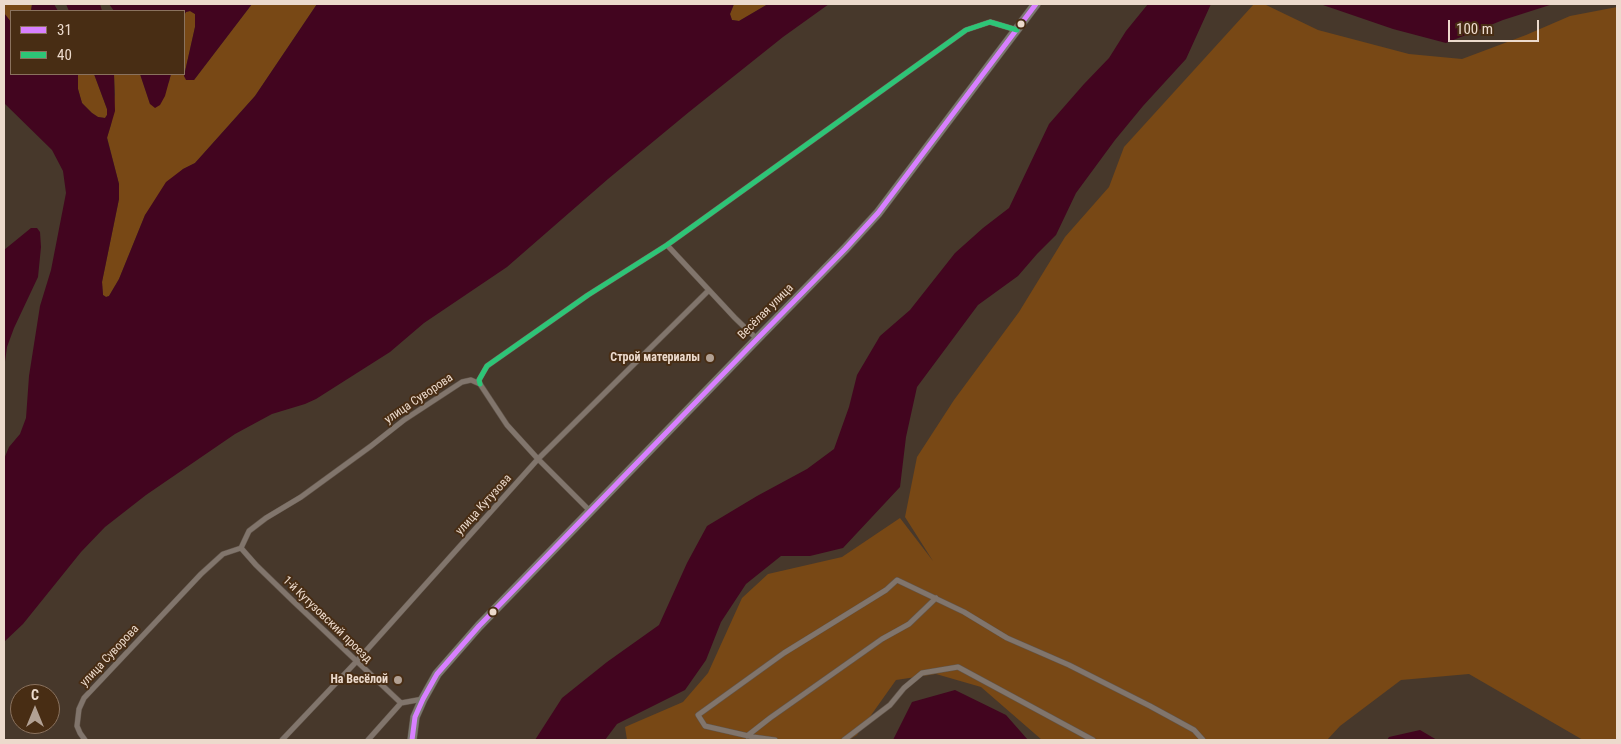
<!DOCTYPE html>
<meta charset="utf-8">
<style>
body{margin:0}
#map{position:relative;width:1621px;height:744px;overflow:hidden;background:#47382b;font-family:"Roboto Condensed",sans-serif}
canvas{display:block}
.frame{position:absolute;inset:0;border:5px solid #ecdacc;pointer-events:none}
.legend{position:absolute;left:10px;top:10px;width:175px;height:65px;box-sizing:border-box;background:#482d14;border:1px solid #8a725e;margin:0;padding:6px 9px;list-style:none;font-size:15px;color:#ecdacc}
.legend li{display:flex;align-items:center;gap:10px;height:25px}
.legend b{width:25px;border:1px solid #8a725e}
.north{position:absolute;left:10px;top:684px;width:50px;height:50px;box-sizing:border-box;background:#482d14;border:1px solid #8a725e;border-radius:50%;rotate:0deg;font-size:14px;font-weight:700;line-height:20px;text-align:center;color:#ecdacc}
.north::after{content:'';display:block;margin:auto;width:18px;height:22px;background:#b2a194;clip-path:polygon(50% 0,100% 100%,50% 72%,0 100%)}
.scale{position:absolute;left:1448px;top:20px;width:91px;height:22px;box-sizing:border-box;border:2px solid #ecdacc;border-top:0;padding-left:6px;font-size:15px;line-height:18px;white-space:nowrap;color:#ecdacc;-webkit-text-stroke:4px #482d14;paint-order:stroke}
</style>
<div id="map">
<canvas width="1621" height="744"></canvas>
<div class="frame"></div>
<ul class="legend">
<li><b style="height:6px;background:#d880ff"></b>31</li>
<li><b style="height:6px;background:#2dc577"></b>40</li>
</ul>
<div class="north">С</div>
<div class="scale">100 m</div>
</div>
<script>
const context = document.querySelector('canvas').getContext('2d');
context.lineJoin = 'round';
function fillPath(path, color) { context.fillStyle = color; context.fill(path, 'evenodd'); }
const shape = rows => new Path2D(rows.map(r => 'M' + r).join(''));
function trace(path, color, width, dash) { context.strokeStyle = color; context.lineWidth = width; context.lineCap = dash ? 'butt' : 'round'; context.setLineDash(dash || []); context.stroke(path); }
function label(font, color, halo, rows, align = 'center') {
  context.font = font + ' "Roboto Condensed",sans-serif'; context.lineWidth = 4; context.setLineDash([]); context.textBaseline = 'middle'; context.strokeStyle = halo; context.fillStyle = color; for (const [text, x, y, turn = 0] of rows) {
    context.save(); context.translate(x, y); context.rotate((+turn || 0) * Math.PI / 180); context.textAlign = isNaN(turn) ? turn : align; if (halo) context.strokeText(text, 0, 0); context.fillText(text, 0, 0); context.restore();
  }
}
fillPath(shape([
 [4,4,32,4,31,11,11,11,11,22,4,13],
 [252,4,317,4,255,96,195,163,183,169,145,215,119,279,109,296,106,297,103,295,102,282,119,199,119,184,107,137,111,125,115,94,114,74,140,74,150,104,169,82,171,74,184,74,184,15,186,12,190,11,195,14,195,27,184,76,194,80],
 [734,4,768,4,739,21,732,20,730,14],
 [1254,4,1264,4,1318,30,1409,54,1462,59,1526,35,1570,16,1617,7,1617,740,1583,740,1469,674,1401,680,1340,726,1327,740,1042,740,981,687,936,674,896,680,857,735,849,740,627,740,625,727,683,702,708,673,742,598,768,574,842,557,900,518,933,561,905,517,917,457,954,400,1019,312,1065,237,1109,187,1124,147],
 [78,74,94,74,107,109,107,115,105,118,98,117,92,113,82,103,78,89]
]), '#784815');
fillPath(shape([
 [32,4,54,4,58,11,31,11],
 [66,4,100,4,102,11,69,11],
 [109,4,252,4,194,80,186,80,184,76,195,27,195,14,190,11,186,12,184,15,184,11,114,11],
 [317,4,734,4,730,14,732,20,739,21,768,4,829,4,783,37,689,112,608,179,507,267,424,323,390,352,316,399,305,404,272,414,235,434,146,495,105,527,81,552,23,624,4,642,4,459,9,447,20,434,26,418,29,376,40,306,51,270,66,193,63,171,52,150,4,103,4,13,11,22,11,74,78,74,78,89,82,103,92,113,98,117,105,118,107,115,107,109,94,74,114,74,115,111,107,138,119,184,119,199,102,282,103,295,106,297,109,296,119,279,145,215,166,182,183,169,195,163,255,96],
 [1148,4,1211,4,1186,59,1143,106,1115,140,1076,193,1056,235,1037,254,1018,276,978,305,917,387,906,437,900,487,843,548,810,556,781,556,746,584,721,622,706,660,685,690,617,724,605,740,535,740,562,698,607,662,659,625,687,563,707,526,757,496,807,469,834,449,849,407,857,375,880,336,910,310,955,253,983,228,1009,208,1049,124,1084,84,1109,58,1126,31],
 [1320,4,1553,4,1503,20,1446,43,1393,29],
 [140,74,171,74,165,96,160,105,155,108,150,104],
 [31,228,37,228,40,232,41,247,38,277,14,328,7,347,4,369,4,250],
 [955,690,1006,715,1028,740,893,740,912,702],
 [1420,730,1437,740,1387,740,1389,737]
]), '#42051f');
const street = shape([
 [667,245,735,318,757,339],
 [480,384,479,380,487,366,588,295,667,245,966,30,990,22,1017,30],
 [480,384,507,425,538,459,590,511],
 [241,548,256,565,293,601,401,703],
 [747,736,770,718,882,639,909,624,936,598],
 [85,740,80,733,77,726,79,709,84,698,201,574,223,554,241,548,249,531,266,518,301,497,371,446,404,420,462,382,471,380,480,384],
 [282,740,356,662,538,459,708,291],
 [368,740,401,703,423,699],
 [775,740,753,737,705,726,698,715,784,653,886,590,897,580,964,612,1007,638,1069,665,1150,706,1194,730,1203,740],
 [844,740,890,705,904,688,922,673,958,667,1093,740]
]);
const primary = shape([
 [412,740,415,717,423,699,437,674,479,626,757,339,845,249,878,213,1036,4]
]);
trace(street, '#615449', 6);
trace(primary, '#615449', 10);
trace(street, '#81756c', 5);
trace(primary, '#7a7970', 9);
trace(shape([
 [412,740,415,717,423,699,437,674,479,626,757,339,845,249,878,213,1036,4]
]), '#d880ff', 5);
trace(shape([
 [480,384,479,380,487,366,588,295,667,245,966,30,990,22,1017,30]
]), '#2dc577', 5);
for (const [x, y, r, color] of [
 [1021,24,4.5,"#ecdacc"],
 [710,358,5,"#b2a194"],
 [493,612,4.5,"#ecdacc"],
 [398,680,5,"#b2a194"]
]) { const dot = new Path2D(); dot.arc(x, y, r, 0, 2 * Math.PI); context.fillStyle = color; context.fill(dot); trace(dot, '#482d14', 2); }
label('12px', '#ecdacc', '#482d14', [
 ["Весёлая улица",766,312,-45],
 ["улица Суворова",419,399,-34],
 ["улица Кутузова",484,505,-48],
 ["1-й Кутузовский проезд",327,620,44],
 ["улица Суворова",110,656,-47]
]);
label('bold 12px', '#ecdacc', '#482d14', [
 ["Строй материалы",700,358],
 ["На Весёлой",388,680]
], 'right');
</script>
